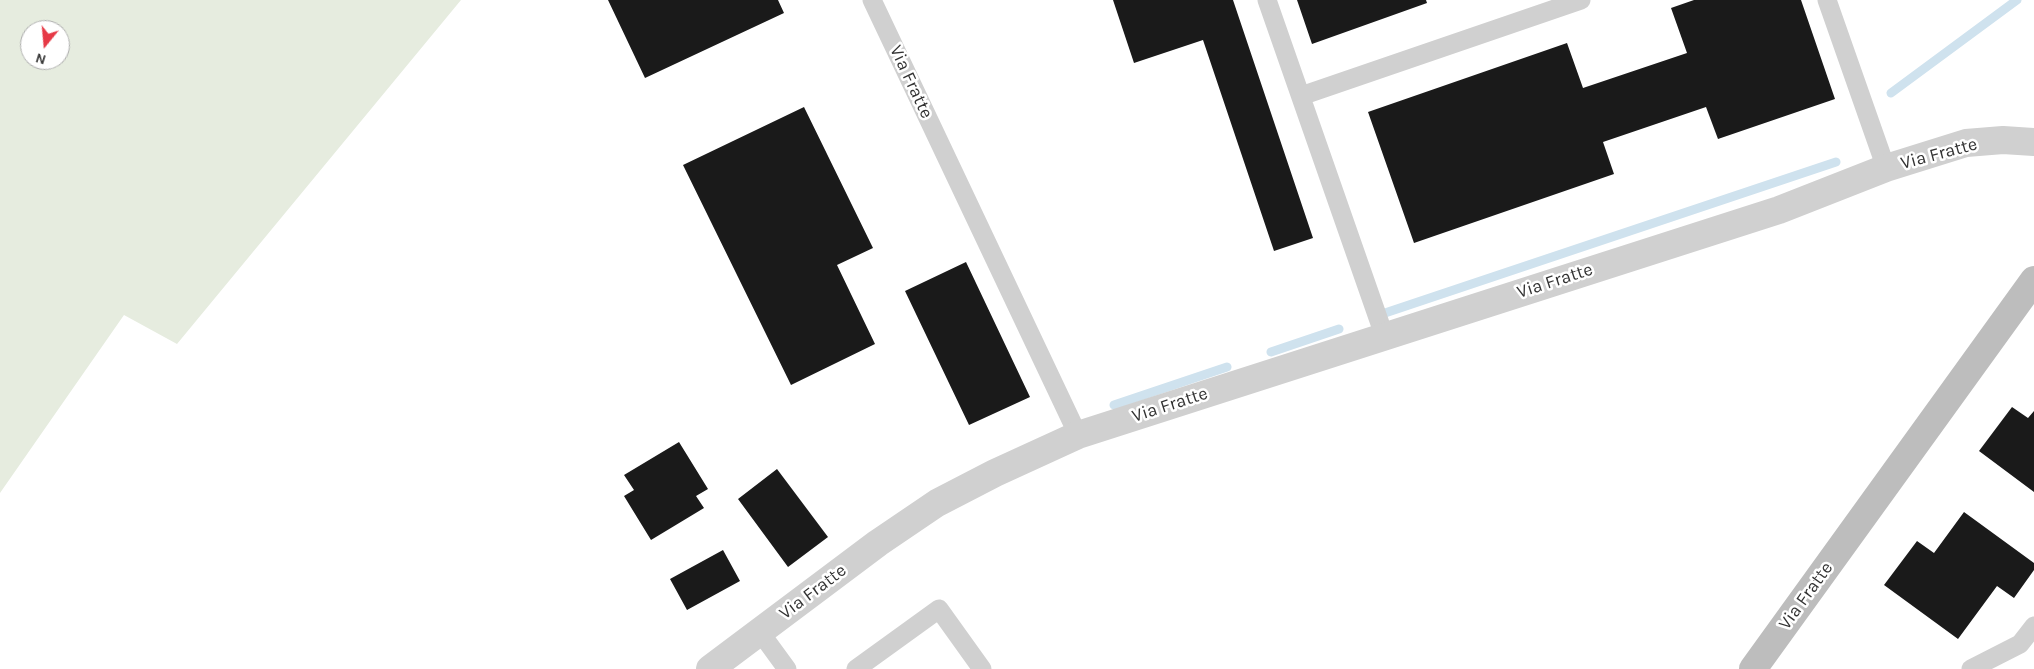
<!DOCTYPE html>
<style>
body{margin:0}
#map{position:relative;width:2034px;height:669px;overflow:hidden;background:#fff;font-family:Karla,sans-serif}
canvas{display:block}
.north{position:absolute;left:20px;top:20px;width:50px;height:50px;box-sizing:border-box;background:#fff;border:1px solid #adadad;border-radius:50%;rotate:197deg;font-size:14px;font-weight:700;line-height:20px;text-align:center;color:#333}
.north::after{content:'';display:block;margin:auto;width:18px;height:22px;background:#e63946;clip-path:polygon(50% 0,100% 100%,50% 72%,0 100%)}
</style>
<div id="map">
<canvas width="2034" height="669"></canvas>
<div class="north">N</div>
</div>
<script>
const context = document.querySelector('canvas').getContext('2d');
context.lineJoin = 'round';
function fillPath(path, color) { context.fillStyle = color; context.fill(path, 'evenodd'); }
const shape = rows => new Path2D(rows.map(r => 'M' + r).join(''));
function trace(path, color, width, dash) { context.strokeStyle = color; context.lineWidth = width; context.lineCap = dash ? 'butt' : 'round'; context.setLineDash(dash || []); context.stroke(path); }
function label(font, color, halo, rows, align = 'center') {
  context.font = font + ' Karla,sans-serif'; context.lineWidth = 5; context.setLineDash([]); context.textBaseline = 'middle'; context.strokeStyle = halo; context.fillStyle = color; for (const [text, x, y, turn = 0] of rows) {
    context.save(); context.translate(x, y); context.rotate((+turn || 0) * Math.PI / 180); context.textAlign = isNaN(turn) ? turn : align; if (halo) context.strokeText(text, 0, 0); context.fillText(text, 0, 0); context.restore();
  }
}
fillPath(shape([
 [0,0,461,0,177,344,124,315,0,493],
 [30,30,60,30,60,60,30,60]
]), '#e6ecdf');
trace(shape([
 [1891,93,2017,0],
 [1385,313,1836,162],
 [1271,352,1339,329],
 [1114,405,1227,367]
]), '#cfe2ee', 9);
fillPath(shape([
 [608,0,778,0,784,13,645,78],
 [1113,0,1233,0,1313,238,1274,251,1203,40,1134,63],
 [1297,0,1426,0,1427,3,1312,44],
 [1694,0,1801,0,1835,99,1718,139,1706,107,1603,142,1614,174,1414,243,1368,112,1567,43,1583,88,1687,53,1671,8],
 [804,107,873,248,837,265,875,344,791,385,683,165],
 [966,262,1030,397,969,425,905,291],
 [2012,407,2028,418,2034,411,2034,492,1979,451],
 [679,442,708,489,696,496,704,508,651,540,624,496,634,490,624,475],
 [777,469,828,537,788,567,738,499],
 [1964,512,2034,563,2034,570,2014,598,1997,586,1958,639,1884,585,1917,541,1934,553],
 [723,550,740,581,687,610,670,579]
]), '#1a1a1a');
trace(shape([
 [872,0,1078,435],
 [1267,0,1384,335],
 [1827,0,1886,168],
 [1301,96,1581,0],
 [760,632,787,669],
 [856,669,939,609,982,669],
 [1971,669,2020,644,2034,626]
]), '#d0d0d0', 19);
trace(shape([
 [710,669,878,543,937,503,995,473,1078,435,1779,210,1886,168,1966,143,2003,140,2034,142]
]), '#d0d0d0', 28);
trace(shape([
 [1753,669,2034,280]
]), '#bdbdbd', 28);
label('18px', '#333', '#fff', [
 ["Via Fratte",911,82,65],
 ["Via Fratte",1939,154,-15],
 ["Via Fratte",1555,281,-18],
 ["Via Fratte",1170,405,-18],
 ["Via Fratte",813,592,-37],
 ["Via Fratte",1806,596,-54]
]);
</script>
